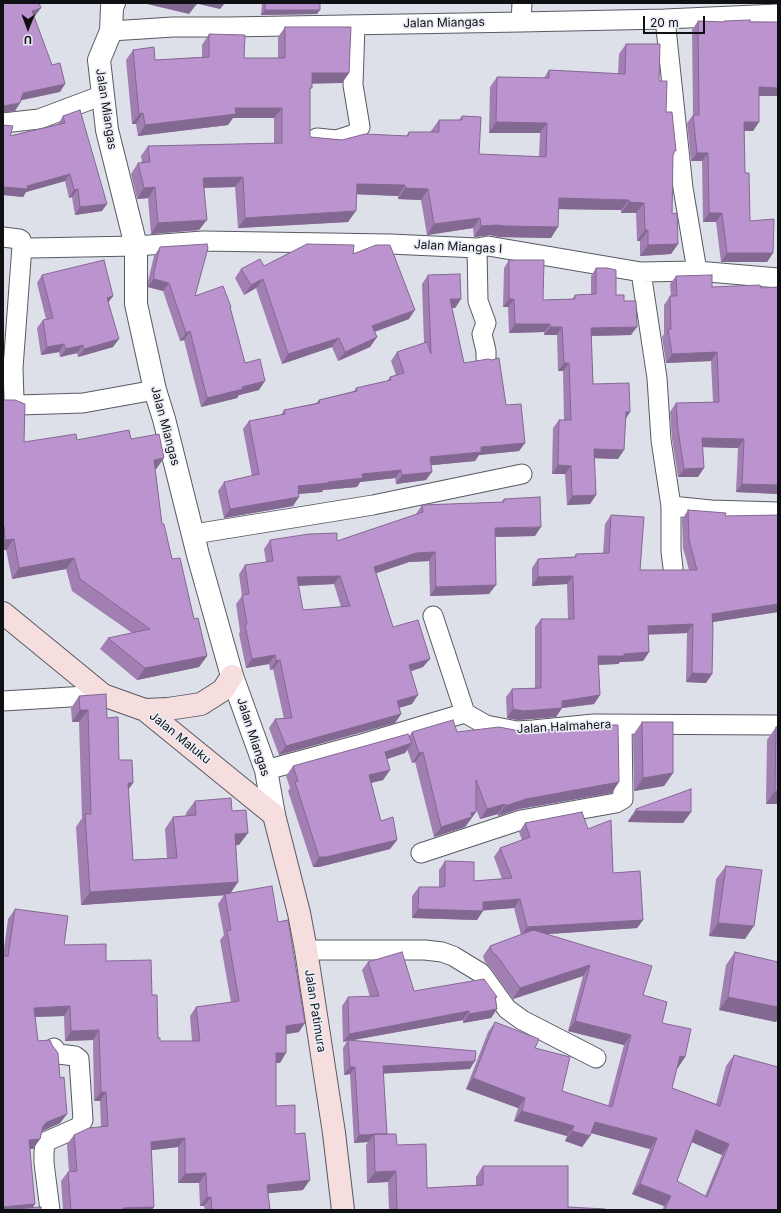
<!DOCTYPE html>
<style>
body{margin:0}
#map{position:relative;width:781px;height:1213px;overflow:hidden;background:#dddfe9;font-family:Inter,sans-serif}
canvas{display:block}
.frame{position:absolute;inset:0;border:4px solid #0f1013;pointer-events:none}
.north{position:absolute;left:8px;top:8px;width:40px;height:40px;-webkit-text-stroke:3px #eaecf6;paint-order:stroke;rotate:181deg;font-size:11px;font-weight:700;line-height:16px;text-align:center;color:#0f1013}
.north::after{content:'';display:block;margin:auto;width:14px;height:18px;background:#0f1013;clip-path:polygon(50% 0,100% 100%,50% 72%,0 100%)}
.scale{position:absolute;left:643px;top:16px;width:62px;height:18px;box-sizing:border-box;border:2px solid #0f1013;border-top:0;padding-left:5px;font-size:12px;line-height:14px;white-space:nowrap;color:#0f1013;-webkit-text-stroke:3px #eaecf6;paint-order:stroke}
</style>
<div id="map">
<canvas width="781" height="1213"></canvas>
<div class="frame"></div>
<div class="north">U</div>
<div class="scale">20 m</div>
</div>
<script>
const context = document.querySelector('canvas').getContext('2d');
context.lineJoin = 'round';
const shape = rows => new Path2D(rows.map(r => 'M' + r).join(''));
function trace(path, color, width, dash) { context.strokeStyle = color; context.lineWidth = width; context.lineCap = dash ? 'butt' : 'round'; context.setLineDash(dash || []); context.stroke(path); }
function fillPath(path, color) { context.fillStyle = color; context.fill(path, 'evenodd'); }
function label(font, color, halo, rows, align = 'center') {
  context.font = font + ' Inter,sans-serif'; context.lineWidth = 3.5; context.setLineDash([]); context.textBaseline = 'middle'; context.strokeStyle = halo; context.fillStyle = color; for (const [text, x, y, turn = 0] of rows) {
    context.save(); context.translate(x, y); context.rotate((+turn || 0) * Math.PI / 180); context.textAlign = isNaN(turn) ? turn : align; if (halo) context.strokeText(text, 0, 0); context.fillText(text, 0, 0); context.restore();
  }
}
const minor = shape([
 [665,19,683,188,697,271],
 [521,22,522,3],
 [111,31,173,27,228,27,521,22,665,19,778,14],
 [3,123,39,119,103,95],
 [317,138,336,140,355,134,360,127,353,85,355,25],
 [3,237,19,239,21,240,22,246,31,248,136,246,203,241,390,244,477,248,488,246,641,272,697,271,778,278],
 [477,248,478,301,486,323,482,334,486,351,486,358],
 [641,272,657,378,661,440,671,506,711,510,778,512],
 [3,368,13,368,14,399,15,403,19,405,83,403,155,390],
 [13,368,22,246],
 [671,506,671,551,673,568],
 [194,534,373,505,522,474],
 [433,616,465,713],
 [3,701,103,695],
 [266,770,358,745,465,713,486,725,517,731,533,730,594,724,778,725],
 [421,853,521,820,616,803,623,799,622,724],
 [306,950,425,950,442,952,453,956,481,973,507,1009,522,1020,596,1058],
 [50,1210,44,1163,44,1153,45,1142,79,1127,83,1120,79,1059,75,1056,58,1054,54,1048]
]);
const tertiary = shape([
 [114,3,112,7,111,31,99,60,107,130,136,246,136,304,155,390,164,419,198,555,232,676,266,770,274,815]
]);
const secondary = shape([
 [3,613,103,695,145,710,274,815,299,913,306,950,334,1133,343,1210],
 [145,710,168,709,201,704,223,690,232,676]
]);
trace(minor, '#585a63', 21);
trace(tertiary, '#585a63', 24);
trace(secondary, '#585a63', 24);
trace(minor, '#fff', 19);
trace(tertiary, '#fff', 22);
trace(secondary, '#f6ddde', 22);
fillPath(shape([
 [262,3,320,3,317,14,261,15],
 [698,21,723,22,724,21,778,22,778,96,759,96,759,122,753,131,744,131,745,173,750,221,773,253,767,262,721,262,716,222,703,222,702,161,691,161,687,123,693,115,692,30],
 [285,27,349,73,342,83,312,83,310,90,310,137,342,140,406,136,409,132,431,132,431,131,439,120,459,120,462,116,479,154,539,157,540,133,489,133,490,87,497,77,544,78,549,70,618,74,619,54,626,44,659,81,666,112,673,156,672,214,678,244,671,254,640,256,640,241,637,241,636,213,621,213,621,210,559,209,551,238,499,237,490,235,474,237,473,228,427,235,421,200,398,199,398,196,356,194,348,222,238,228,235,187,204,188,199,230,151,234,148,198,137,199,131,174,138,163,142,163,141,156,148,146,274,143,274,118,233,118,228,125,138,136,136,124,132,124,126,60,133,50,155,60,202,57,202,45,209,34,244,58,278,58,278,37],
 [63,116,102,211,75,215,72,197,69,198,65,181,26,192,23,197,3,195,3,125,10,136,58,124],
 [160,247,195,296,231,307,230,308,245,363,259,390,239,395,237,398,201,407,184,340,180,341,163,291,148,287,148,281,154,256],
 [353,254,409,319,375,332,377,337,370,347,338,361,332,347,282,364,256,288,244,295,235,278,241,269,264,266],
 [509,260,543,300,572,299,575,295,591,294,591,276,596,268,616,295,624,301,631,335,591,336,593,384,625,419,618,459,594,458,596,495,590,504,567,505,565,474,552,474,553,428,559,420,564,420,563,371,558,371,557,335,544,335,544,332,509,333,508,307,503,307,504,268],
 [42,275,113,296,108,303,113,347,78,357,77,353,60,357,59,352,41,355,37,328,43,320,46,319,37,283],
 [428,275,461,299,455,308,452,308,464,363,506,405,525,443,519,451,479,455,475,461,431,465,426,480,396,484,395,478,360,482,357,487,323,490,322,492,298,494,293,506,224,518,218,491,224,482,252,476,243,429,249,421,281,415,284,410,316,403,319,400,354,391,356,388,387,381,390,377,396,375,391,361,397,352,424,343,422,284],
 [676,276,712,287,778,494,736,492,738,448,703,447,698,477,678,477,672,439,670,412,676,403,713,402,711,361,666,363,662,337,664,334,664,305,670,296,671,296,670,284],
 [3,400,24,442,77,440,131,439,164,458,156,469,155,469,162,524,172,559,194,619,207,656,199,667,137,680,100,649,108,638,132,633,72,591,66,569,12,579,6,550,3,550],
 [504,499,535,536,495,537,489,594,430,596,429,561,409,562,376,573,393,627,423,667,411,671,412,704,399,708,401,714,395,723,279,755,269,728,275,719,284,719,273,669,270,670,269,664,246,668,239,634,240,631,236,604,242,596,239,574,245,565,266,562,264,549,270,540,337,541,416,515,416,514,422,505,501,502],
 [334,584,341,607,303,610,298,586],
 [688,510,725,516,778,515,778,612,713,622,712,674,706,683,686,682,687,633,648,634,649,652,643,661,620,662,618,664,598,665,600,695,594,704,562,708,556,717,518,720,507,718,506,697,512,689,535,688,535,627,541,619,568,619,567,584,532,586,532,568,538,559,574,557,576,554,603,553,605,524,611,515,640,570,689,570,683,548,682,519],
 [79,696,107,718,119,760,133,783,128,789,133,860,167,858,165,829,173,817,186,816,186,813,195,801,232,811,239,845,236,845,238,882,230,894,278,922,299,1032,286,1034,280,1063,276,1063,276,1106,295,1134,303,1190,268,1193,270,1210,205,1210,204,1206,200,1206,199,1183,178,1183,178,1147,152,1150,152,1210,63,1210,61,1181,68,1172,69,1172,67,1144,74,1135,101,1127,100,1101,94,1101,93,1040,65,1041,64,1016,35,1017,38,1041,60,1078,67,1114,60,1123,42,1131,40,1139,33,1149,30,1149,33,1208,41,1210,3,1210,3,956,8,919,15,909,64,945,106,961,152,995,158,1038,160,1041,192,1041,190,1016,196,1007,231,1002,220,940,224,935,218,904,224,895,81,905,76,827,82,818,79,722,72,722,71,708],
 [642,722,673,773,664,786,634,791,633,735],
 [776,727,778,804,766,804,767,740],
 [565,731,612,793,519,809,498,816,498,814,480,819,476,809,476,812,465,827,434,837,415,762,412,763,407,749,405,753,387,759,390,770,383,780,371,783,381,821,397,840,390,849,319,867,313,867,288,791,290,788,286,776,293,766,409,736,412,732,525,732],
 [636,809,691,812,683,823,628,822,628,821],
 [525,823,588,829,613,873,643,920,637,928,547,934,643,995,685,1057,677,1068,672,1088,716,1104,726,1066,734,1055,778,1210,662,1210,664,1206,632,1194,650,1149,591,1133,590,1136,582,1147,565,1141,567,1136,514,1121,518,1108,466,1089,488,1032,495,1022,535,1048,562,1091,608,1106,624,1045,568,1031,583,976,513,999,490,967,485,962,483,956,490,946,521,935,514,908,483,910,477,920,412,918,412,896,419,887,439,887,439,870,445,861,474,881,502,879,494,857,500,848,522,840,519,832],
 [692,1142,722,1155,705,1196,677,1181],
 [726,866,745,939,709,936,716,879],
 [735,952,776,1022,719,1010,726,965],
 [368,962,414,991,497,997,496,999,497,1009,491,1018,463,1023,463,1020,353,1040,470,1069,383,1073,387,1134,397,1145,427,1188,476,1185,476,1177,483,1166,568,1207,605,1210,389,1210,388,1182,367,1183,366,1145,368,1142,354,1143,350,1074,344,1075,343,1048,347,1041,343,1042,342,1006,348,997,370,997,362,970]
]), '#a17fb2');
fillPath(shape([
 [148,3,190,3,196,5,189,14,147,4],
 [194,3,225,3,220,9],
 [41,8,35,16,26,19,32,11],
 [265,10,320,10,317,14,261,15],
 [312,73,349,73,342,83,304,84],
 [65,84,60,92,18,101,23,93],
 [759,87,778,88,778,96,753,96],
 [20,103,15,111,3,113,3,106],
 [235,108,282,108,274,118,233,118,228,125,138,136,145,125],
 [143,113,136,124,132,124,139,114],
 [496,122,547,123,540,133,489,133],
 [744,122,759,122,753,131,738,131],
 [697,153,708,153,702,161,691,161],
 [70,174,65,181,26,192,23,197,3,195,3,187,27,186],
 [243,177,235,187,196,188,203,178],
 [357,184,405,185,398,196,350,194],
 [155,187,148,198,137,199,144,188],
 [405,188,428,189,421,200,398,199],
 [78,189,72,197,69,198,74,190],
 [559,198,629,200,621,210,552,209],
 [629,202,644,203,636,213,621,213],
 [107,204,102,211,75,215,80,207],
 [356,211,348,222,238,228,245,218],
 [709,213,722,213,716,222,703,222],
 [480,218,473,228,427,235,434,224],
 [207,220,199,230,151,234,158,223],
 [497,225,558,227,551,238,499,237,490,235,474,237,481,226],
 [645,230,648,230,640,241,637,241],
 [678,244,671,254,640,256,648,245],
 [727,253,773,253,767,262,721,262],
 [154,279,169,283,163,291,148,287],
 [263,279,256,288,244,295,251,285],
 [113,296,107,304,107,298],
 [450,299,461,299,455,308,444,308],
 [509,299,514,299,508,307,503,307],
 [415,310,409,319,365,335,372,326],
 [515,324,550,324,544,332,509,333],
 [550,327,562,327,557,335,544,335],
 [637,327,631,335,585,336,591,328],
 [190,331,184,340,180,341,186,333],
 [377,337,370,347,338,361,345,352],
 [339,338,332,347,282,364,288,354],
 [119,339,113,347,78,357,84,349],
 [64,344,59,352,41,355,47,347],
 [83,345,77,353,60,357,66,349],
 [717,352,711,361,666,363,672,354],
 [564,363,569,363,563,371,558,371],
 [265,381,259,390,239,395,237,398,201,407,207,398,242,387],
 [626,412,630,412,625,420],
 [702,438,744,439,738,448,696,447],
 [525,443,519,451,479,455,475,461,424,466,430,457,481,447],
 [594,449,624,450,618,459,588,458],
 [164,458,156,469,146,471,154,460],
 [558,465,571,466,565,474,552,474],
 [704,468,698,477,678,477,684,469],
 [401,470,395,478,360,482,357,487,323,490,322,492,296,494,299,497,293,506,224,518,230,509,298,486,328,482,362,474],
 [432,472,426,480,396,484,402,475],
 [742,484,778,485,778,494,736,492],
 [596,495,590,504,567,505,572,496],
 [541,527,535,536,488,537,495,528],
 [14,539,6,550,3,550,3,543,5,540],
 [435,552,429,561,409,562,368,576,374,567,416,553],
 [74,558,66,569,12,579,19,568],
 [340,576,334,584,291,586,297,577],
 [573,576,567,584,532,586,538,577],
 [496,585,489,594,430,596,436,587],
 [778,604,778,612,706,623,712,614],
 [693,624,687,633,642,635,648,626],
 [649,652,643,661,620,662,618,664,592,665,598,656,624,654],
 [275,655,269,664,246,668,252,659],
 [207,656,199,667,137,680,145,668],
 [430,659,423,667,403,674,409,665],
 [280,660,273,669,270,670,276,661],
 [692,673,712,674,706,683,686,682],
 [418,695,412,704,391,710,397,701],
 [600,695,594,704,562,708,556,717,518,720,507,718,513,709,562,701],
 [80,710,88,710,79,722,72,722],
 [401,714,395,723,279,755,286,746],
 [412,743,405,753,378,762,385,752],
 [423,752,415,762,412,763,419,753],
 [390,770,383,780,362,785,369,775],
 [673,773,664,786,634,791,643,778],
 [619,782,612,793,519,809,498,816,505,806,526,799],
 [128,783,133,783,124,796],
 [775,791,778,791,778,804,766,804],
 [505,804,498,814,480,819,487,809],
 [636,811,691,812,683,823,628,822],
 [476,812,465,827,434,837,441,827,471,813],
 [248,833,239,845,227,846,235,834],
 [397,840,390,849,319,867,313,867,319,857],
 [238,882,229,895,81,905,90,892],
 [520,899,514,908,477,911,483,902],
 [418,909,483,911,477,920,412,918],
 [643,920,637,928,521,936,527,927],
 [718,923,754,926,745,939,709,936],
 [590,965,583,976,513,999,520,988],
 [728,997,778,1007,778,1019,776,1022,719,1010],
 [70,1006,64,1016,27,1017,34,1008],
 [497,1009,491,1018,463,1023,469,1014],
 [469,1011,463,1020,348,1041,348,1040,347,1041,343,1042,349,1034],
 [575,1021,631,1035,624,1045,568,1031],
 [305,1023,299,1032,280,1035,286,1026],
 [99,1030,93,1040,65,1041,71,1031],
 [276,1053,286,1053,280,1063,269,1063],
 [680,1056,685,1057,678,1068,673,1067],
 [475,1061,470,1069,377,1074,383,1066],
 [350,1067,355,1067,350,1074,344,1075],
 [473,1078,525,1098,518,1108,466,1089],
 [101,1092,106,1092,100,1101,94,1101],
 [522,1111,574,1126,567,1136,514,1121],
 [67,1114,60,1123,41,1132,43,1126,47,1122],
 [595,1122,657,1138,650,1149,587,1132],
 [696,1130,729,1144,722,1155,689,1141],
 [572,1131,590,1136,582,1147,565,1141],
 [359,1135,374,1135,368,1142,354,1143],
 [185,1138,178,1147,144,1151,151,1142],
 [40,1139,33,1149,22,1149,29,1140],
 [396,1171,388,1182,367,1183,375,1172],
 [206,1173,199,1183,178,1183,185,1174],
 [310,1180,303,1190,261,1194,267,1185],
 [640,1184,671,1196,664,1206,632,1194],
 [207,1197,211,1197,204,1206,200,1206],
 [35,1204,31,1210,25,1208,23,1210,3,1210,3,1207],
 [154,1207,152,1210,122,1210,123,1208]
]), '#836891');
const building = shape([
 [3,3,39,3,41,8,32,11,52,65,60,63,65,84,23,93,20,103,3,106,3,3],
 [190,3,197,3,196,5,190,3],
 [265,3,320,3,320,10,265,10,265,3],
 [750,20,750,22,778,22,778,88,759,87,759,122,744,122,745,173,749,173,750,221,774,219,773,253,727,253,722,213,709,213,708,153,697,153,693,115,699,115,698,21,724,22,724,21,750,20],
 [285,27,351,27,349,73,312,73,312,88,310,88,310,137,342,140,365,134,408,136,409,132,439,132,439,120,462,120,462,116,481,117,479,154,546,157,547,123,496,122,497,77,549,78,549,70,625,74,626,44,660,44,659,81,667,81,666,112,672,112,676,151,674,151,674,154,673,154,672,214,677,213,678,244,648,245,648,230,645,230,644,203,629,202,629,200,559,198,558,227,506,226,497,225,481,226,480,218,434,224,428,189,405,188,405,185,357,184,356,211,245,218,243,177,203,178,207,220,158,223,155,187,144,188,138,163,150,162,148,146,282,143,282,108,235,108,236,114,145,125,143,113,139,114,133,50,154,47,155,60,209,57,209,34,245,35,244,58,285,58,285,27],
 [80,110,107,204,80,207,78,189,74,190,70,174,27,186,28,189,3,187,3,125,13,126,10,136,65,123,63,116,80,110],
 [207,244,208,248,195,296,223,286,231,307,230,307,245,363,260,359,265,381,242,387,243,389,207,398,190,331,186,333,169,283,154,279,154,272,160,247,207,244],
 [307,244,354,245,353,254,376,245,390,245,415,310,372,326,377,337,345,352,339,338,288,354,263,279,251,285,241,269,260,259,264,266,307,244],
 [104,260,113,296,107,298,119,339,84,349,83,345,66,349,64,344,47,347,43,320,53,318,42,275,104,260],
 [509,260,544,260,543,300,575,299,575,295,596,294,596,268,607,268,616,270,616,295,624,295,624,301,636,301,637,327,591,328,593,384,629,383,630,412,626,412,624,450,594,449,596,495,572,496,571,466,558,465,559,420,571,420,569,363,564,363,562,327,550,327,550,324,515,324,514,299,509,299,509,260],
 [460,274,461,299,450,299,464,363,488,359,492,360,499,358,506,405,521,404,525,443,481,447,481,452,430,457,432,472,402,475,401,470,362,474,363,478,328,482,328,483,298,486,299,491,298,491,299,497,230,509,224,482,259,474,249,421,285,414,284,410,320,403,319,400,357,391,356,388,391,380,390,377,404,373,397,352,427,342,431,354,428,275,460,274],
 [712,275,712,287,760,285,761,288,778,287,778,485,742,484,744,439,702,438,704,468,684,469,678,430,676,403,719,402,717,352,672,354,668,329,671,329,670,296,677,296,676,276,712,275],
 [3,400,15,400,25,404,24,442,76,434,77,440,129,430,131,439,159,434,164,458,154,460,162,524,164,524,172,559,180,558,194,619,198,618,207,656,145,668,108,638,150,629,80,579,74,558,19,568,14,539,5,540,4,526,3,526,3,400],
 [540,497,541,527,495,528,496,585,436,587,435,552,416,553,374,567,393,627,418,620,430,659,409,665,418,695,397,701,401,714,286,746,275,719,292,718,280,660,276,661,275,655,252,659,245,625,247,624,242,595,249,594,245,565,273,561,270,540,309,534,337,533,337,541,423,512,422,505,504,502,504,499,540,497],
 [340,576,350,606,303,610,297,577,340,576],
 [688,510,726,513,725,516,778,515,778,604,712,614,713,629,712,674,692,673,693,624,648,626,649,652,624,654,624,656,598,656,600,695,562,701,562,708,524,711,513,709,512,689,541,688,541,619,574,619,573,576,538,577,538,559,576,557,576,554,609,553,611,515,644,517,640,570,697,570,689,540,688,510],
 [106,694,107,718,118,717,119,760,132,760,133,783,128,783,133,860,177,858,173,817,196,815,195,801,231,798,232,811,246,810,248,833,235,834,238,882,90,892,85,814,91,814,88,710,80,710,79,696,106,694],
 [453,720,457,732,499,727,525,732,564,728,565,731,603,725,618,725,619,782,526,799,505,806,505,804,487,809,476,780,476,812,471,813,472,817,441,827,423,752,419,753,412,732,453,720],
 [642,722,673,722,673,773,643,778,642,722],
 [776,727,778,727,778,791,775,791,776,727],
 [408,734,412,743,385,752,390,770,369,775,381,821,393,817,397,840,326,857,319,857,295,782,298,781,293,766,408,734],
 [691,789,691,812,636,811,636,809,691,789],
 [582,812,588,829,611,820,613,873,640,871,643,920,527,927,520,899,483,902,483,911,418,909,419,887,443,887,445,886,445,861,474,862,474,881,512,878,500,848,530,837,525,823,530,822,582,812],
 [726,866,762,870,754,926,718,923,726,866],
 [272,886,278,922,288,920,305,1023,286,1026,286,1053,276,1053,276,1106,295,1105,295,1134,305,1133,310,1180,267,1185,270,1210,212,1210,211,1197,207,1197,206,1173,185,1174,185,1138,151,1142,154,1207,123,1208,123,1210,71,1210,68,1172,77,1171,74,1135,89,1128,108,1126,106,1092,101,1092,99,1030,71,1031,70,1006,34,1008,38,1041,50,1040,52,1045,58,1053,60,1078,64,1077,67,1114,47,1122,43,1126,40,1139,29,1140,35,1204,3,1207,3,956,8,956,15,909,68,916,64,945,106,944,106,961,151,960,152,995,157,995,158,1038,160,1038,160,1041,200,1041,196,1007,239,1001,227,931,231,930,225,894,272,886],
 [533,930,652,966,643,995,667,1002,662,1023,691,1029,685,1057,680,1056,672,1088,720,1106,734,1055,778,1067,778,1210,664,1210,671,1196,640,1184,657,1138,595,1122,590,1136,572,1131,574,1126,522,1111,525,1098,473,1078,495,1022,539,1039,535,1048,570,1057,562,1091,612,1107,631,1035,575,1021,590,965,520,988,497,956,492,952,490,946,533,930],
 [696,1130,729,1144,707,1197,677,1181,696,1130],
 [402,952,414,991,484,979,497,997,495,997,497,1009,469,1014,469,1011,349,1034,348,997,379,996,368,962,402,952],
 [735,952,778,962,778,1007,728,997,735,952],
 [348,1040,476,1051,475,1061,383,1066,387,1134,359,1135,355,1067,350,1067,348,1040],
 [374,1134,396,1134,397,1145,426,1144,427,1188,483,1185,483,1166,568,1166,568,1207,605,1209,605,1210,397,1210,396,1171,375,1172,374,1134],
 [41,1207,41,1210,25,1210,25,1208,41,1207]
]);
fillPath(building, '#bb94cf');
trace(building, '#836891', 1);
label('12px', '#0f1013', '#eaecf6', [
 ["Jalan Miangas",444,23,-1],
 ["Jalan Miangas",106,109,81],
 ["Jalan Miangas I",458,247,3],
 ["Jalan Miangas",165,426,75],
 ["Jalan Halmahera",564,727,-3],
 ["Jalan Miangas",253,737,72],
 ["Jalan Maluku",180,738,39],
 ["Jalan Patimura",315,1011,81]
]);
</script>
